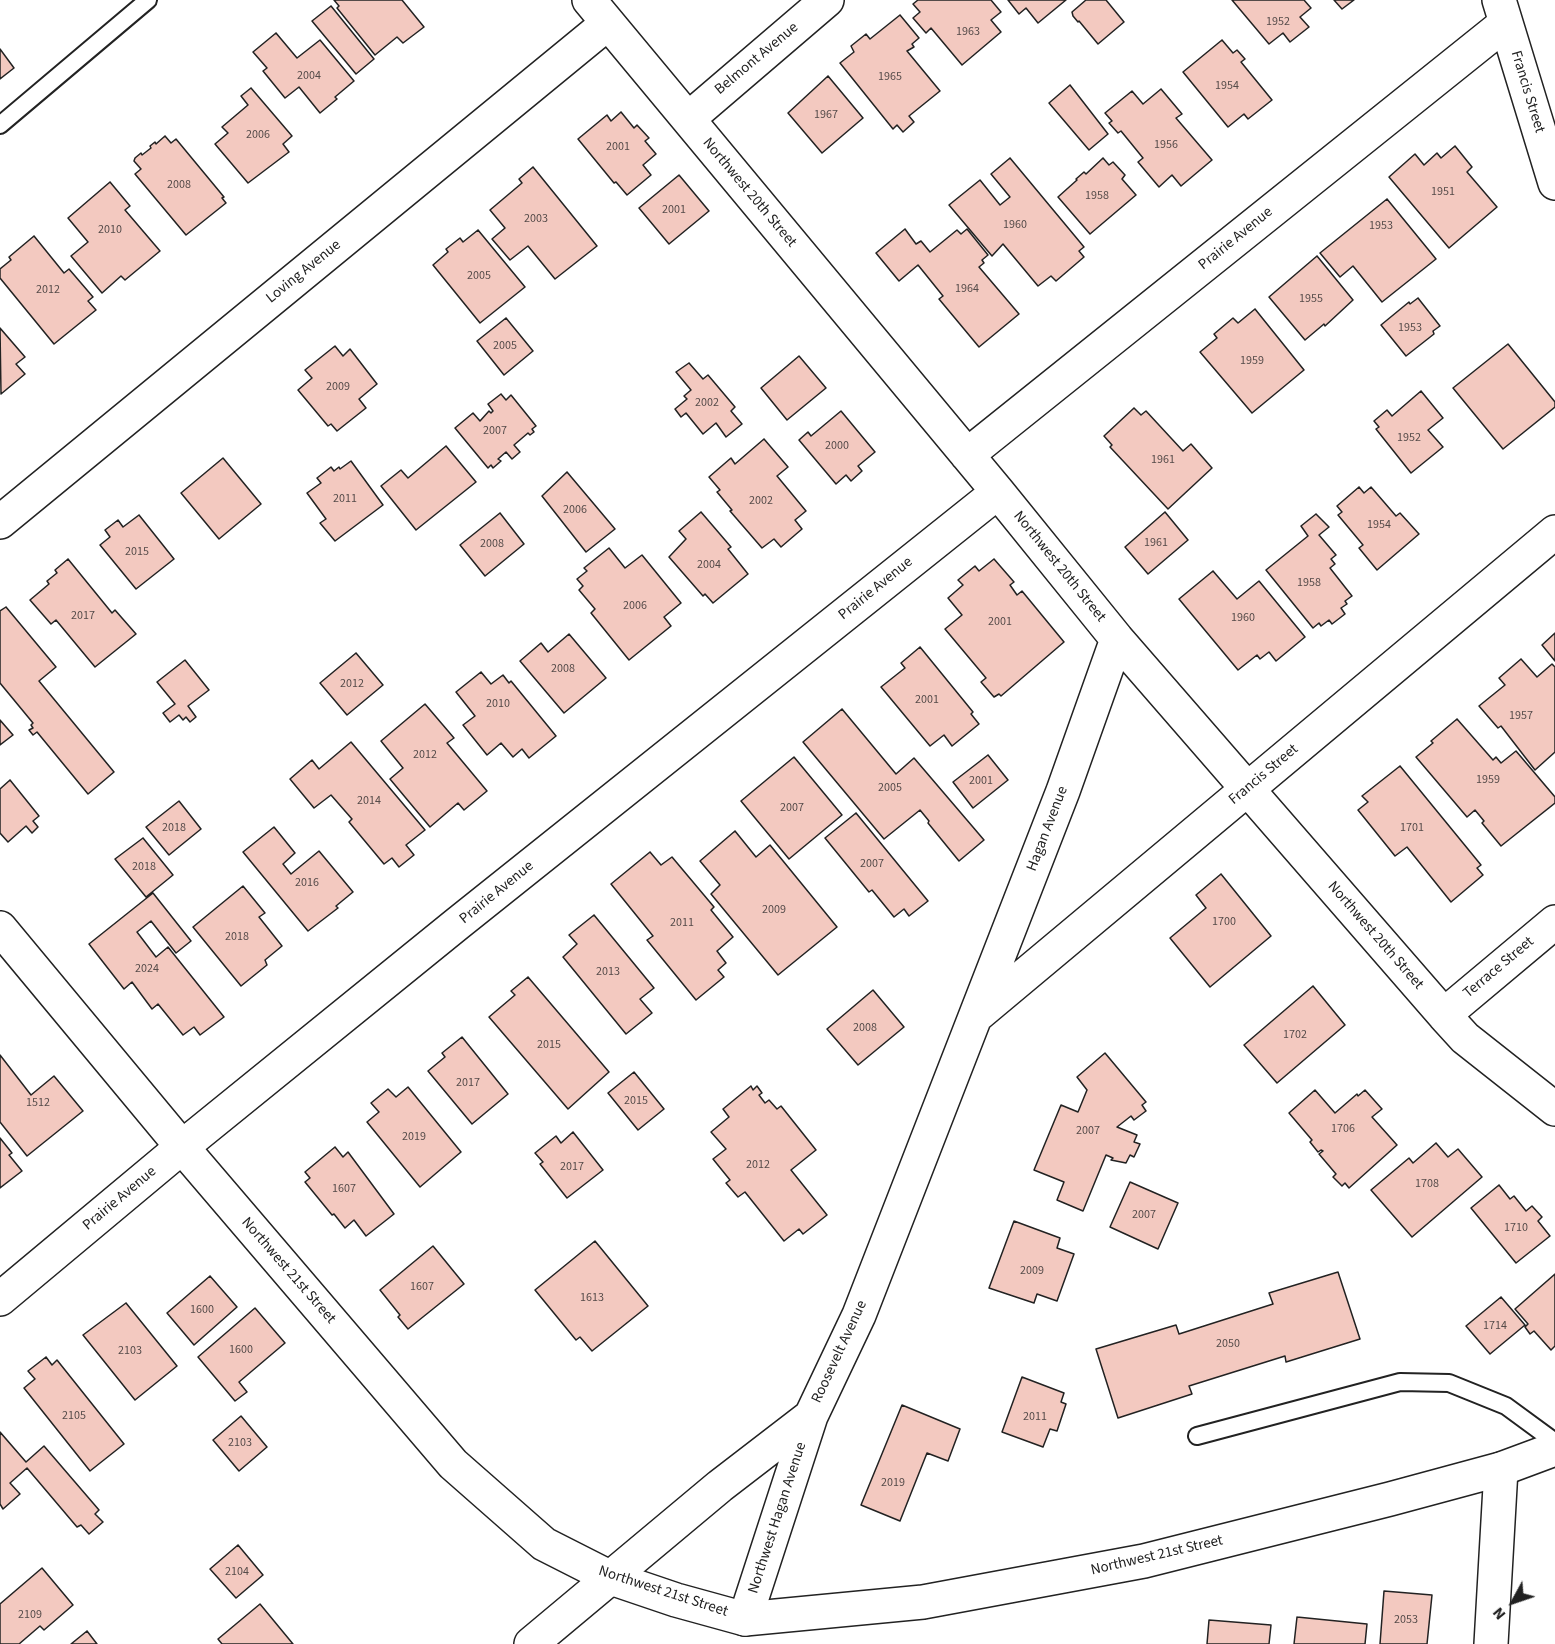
<!DOCTYPE html>
<style>
body{margin:0}
#map{position:relative;width:1555px;height:1644px;overflow:hidden;background:#fff;font-family:"Source Sans 3",sans-serif}
canvas{display:block}
.north{position:absolute;left:1483px;top:1572px;width:60px;height:60px;-webkit-text-stroke:4px #fff;paint-order:stroke;rotate:230deg;font-size:16px;font-weight:700;line-height:24px;text-align:center;color:#222}
.north::after{content:'';display:block;margin:auto;width:21px;height:27px;background:#222;clip-path:polygon(50% 0,100% 100%,50% 72%,0 100%)}
</style>
<div id="map">
<canvas width="1555" height="1644"></canvas>
<div class="north">N</div>
</div>
<script>
const context = document.querySelector('canvas').getContext('2d');
context.lineJoin = 'round';
function fillPath(path, color) { context.fillStyle = color; context.fill(path, 'evenodd'); }
const shape = rows => new Path2D(rows.map(r => 'M' + r).join(''));
function trace(path, color, width, dash) { context.strokeStyle = color; context.lineWidth = width; context.lineCap = dash ? 'butt' : 'round'; context.setLineDash(dash || []); context.stroke(path); }
function label(font, color, halo, rows, align = 'center') {
  context.font = font + ' "Source Sans 3",sans-serif'; context.lineWidth = 4.5; context.setLineDash([]); context.textBaseline = 'middle'; context.strokeStyle = halo; context.fillStyle = color; for (const [text, x, y, turn = 0] of rows) {
    context.save(); context.translate(x, y); context.rotate((+turn || 0) * Math.PI / 180); context.textAlign = isNaN(turn) ? turn : align; if (halo) context.strokeText(text, 0, 0); context.fillText(text, 0, 0); context.restore();
  }
}
const building = shape([
 [334,0,402,0,424,27,403,43,397,37,375,55,337,8,339,6,334,0],
 [918,0,991,0,1001,12,991,20,1001,32,962,65,931,28,926,33,913,18,920,12,913,4,918,0],
 [1008,0,1066,0,1038,23,1026,8,1019,14,1008,0],
 [1086,0,1106,0,1124,22,1098,44,1079,21,1078,22,1073,16,1072,12,1086,0],
 [1232,0,1304,0,1311,8,1300,17,1309,27,1290,42,1283,33,1269,44,1232,0],
 [1334,0,1354,0,1342,9,1334,0],
 [331,6,374,59,356,74,312,21,331,6],
 [900,15,919,38,912,44,914,47,907,51,940,91,909,116,914,122,903,132,897,125,893,129,840,63,854,52,851,46,866,34,870,39,900,15],
 [276,33,297,58,320,40,354,81,335,97,337,99,320,113,299,87,285,98,263,71,267,68,253,52,276,33],
 [1222,40,1233,53,1237,50,1245,59,1241,62,1272,100,1248,119,1244,114,1228,127,1183,72,1222,40],
 [0,49,14,68,0,79,0,49],
 [828,76,863,118,822,153,788,113,828,76],
 [1070,85,1108,134,1089,150,1049,103,1070,85],
 [251,88,292,136,283,144,289,152,248,183,215,144,228,133,222,127,248,105,241,96,251,88],
 [1161,89,1182,114,1176,118,1212,160,1181,186,1172,175,1159,187,1138,162,1143,158,1121,131,1118,133,1109,123,1112,121,1105,113,1132,91,1143,104,1161,89],
 [621,112,634,128,637,125,649,138,645,141,656,154,643,165,651,175,627,195,616,182,614,183,578,139,607,115,611,121,621,112],
 [165,136,171,143,176,139,224,197,222,198,226,203,186,235,135,174,141,169,134,161,135,158,141,153,142,155,151,148,150,146,155,142,156,144,165,136],
 [1455,146,1472,167,1467,172,1497,207,1449,248,1389,177,1415,154,1424,165,1437,153,1441,158,1455,146],
 [1010,158,1084,247,1079,251,1084,257,1056,281,1051,276,1038,286,1003,244,992,256,949,205,980,180,1000,205,1010,197,991,174,1010,158],
 [1103,158,1109,165,1113,162,1125,175,1122,179,1136,195,1090,234,1058,197,1077,180,1076,179,1084,172,1086,174,1103,158],
 [533,167,597,246,555,279,528,246,510,260,492,239,505,228,490,210,522,183,519,179,533,167],
 [679,175,709,211,669,244,639,208,679,175],
 [110,182,130,206,125,210,160,251,125,280,121,276,102,293,71,256,88,242,68,218,110,182],
 [1387,199,1436,259,1382,302,1353,266,1340,277,1320,253,1387,199],
 [905,229,916,244,921,241,930,252,957,230,961,234,967,229,988,255,982,260,984,263,979,267,1019,314,979,347,939,299,943,296,918,265,899,281,876,253,905,229],
 [478,230,525,287,480,323,433,265,448,252,446,249,460,238,463,242,478,230],
 [34,236,64,273,69,269,93,297,88,301,96,310,54,344,0,278,0,269,11,260,9,257,34,236],
 [1317,256,1353,300,1325,326,1324,324,1305,340,1269,297,1317,256],
 [1418,298,1440,326,1433,331,1434,334,1406,356,1381,325,1409,302,1410,304,1418,298],
 [1255,309,1304,370,1252,413,1200,352,1217,338,1214,334,1233,318,1238,323,1255,309],
 [506,318,533,351,504,375,477,341,506,318],
 [0,328,25,357,16,364,25,374,1,394,0,328],
 [1508,344,1555,402,1555,407,1503,449,1453,388,1508,344],
 [335,346,343,356,350,349,377,384,359,399,366,408,337,431,331,424,328,426,298,390,312,378,305,370,335,346],
 [799,356,826,388,787,420,761,388,799,356],
 [689,363,703,379,708,375,735,407,731,411,742,424,726,437,716,423,703,434,686,413,681,417,675,409,687,399,684,396,691,390,676,372,689,363],
 [1421,391,1443,418,1428,430,1443,447,1411,473,1376,429,1379,427,1374,421,1387,410,1392,416,1421,391],
 [501,394,506,400,511,395,536,426,532,429,534,432,530,435,528,433,514,445,520,452,512,459,506,452,498,459,501,461,493,468,491,465,488,468,455,428,473,413,480,421,489,411,491,413,493,411,488,404,501,394],
 [1134,408,1141,415,1146,411,1183,451,1191,444,1212,468,1168,509,1110,447,1112,445,1104,436,1134,408],
 [841,411,875,452,858,466,862,471,851,481,846,475,836,484,799,440,808,432,811,436,841,411],
 [764,439,788,467,777,476,806,511,795,520,802,529,781,547,774,539,762,548,730,511,732,510,717,492,720,490,709,477,731,458,735,464,764,439],
 [446,446,476,482,416,530,381,486,401,470,408,478,446,446],
 [223,458,261,504,219,539,181,493,223,458],
 [351,461,383,505,335,541,320,523,326,519,307,493,321,483,317,478,331,467,334,471,339,467,340,469,351,461],
 [567,472,615,529,586,552,542,496,567,472],
 [1359,487,1364,493,1371,487,1396,516,1400,513,1419,534,1377,570,1359,548,1363,545,1338,515,1342,512,1337,506,1359,487],
 [701,512,731,547,728,549,748,574,713,603,705,594,703,596,669,557,686,539,679,531,701,512],
 [1165,512,1188,540,1148,574,1125,547,1165,512],
 [500,513,524,544,485,576,460,545,500,513],
 [1316,514,1329,527,1319,535,1336,555,1331,559,1335,564,1330,568,1352,596,1345,601,1347,604,1341,608,1345,614,1332,624,1329,620,1321,626,1319,623,1313,628,1266,570,1308,536,1301,526,1316,514],
 [139,515,174,559,136,589,100,545,110,537,105,530,118,520,123,527,139,515],
 [609,548,625,568,642,555,681,603,664,617,671,626,629,660,591,613,595,609,579,590,583,586,577,579,587,571,584,568,609,548],
 [68,559,112,613,115,610,136,634,95,667,56,620,51,624,30,600,49,584,47,581,57,573,55,570,68,559],
 [994,559,1014,582,1010,585,1017,595,1022,591,1064,642,1001,696,999,694,994,697,981,682,986,678,945,629,962,615,948,598,963,585,958,580,975,566,979,571,994,559],
 [1213,571,1237,599,1259,581,1305,637,1276,661,1269,652,1260,659,1257,655,1238,670,1179,599,1213,571],
 [6,607,56,667,39,681,114,772,88,794,37,732,33,735,29,730,33,728,31,725,33,723,0,683,0,611,6,607],
 [1555,633,1555,661,1542,645,1555,633],
 [569,634,606,678,564,713,520,661,541,643,548,652,569,634],
 [920,647,973,712,971,714,979,724,952,746,944,735,930,746,881,687,905,668,901,663,920,647],
 [356,653,383,685,347,715,320,683,356,653],
 [1521,659,1537,677,1552,664,1555,667,1555,752,1535,770,1501,726,1498,728,1479,706,1505,685,1499,678,1521,659],
 [185,660,209,690,188,706,196,717,190,722,186,717,183,720,179,715,170,722,163,713,175,704,157,682,185,660],
 [481,672,491,684,503,675,509,683,511,681,556,736,529,758,522,749,513,757,501,743,487,755,463,725,475,716,456,692,481,672],
 [425,704,454,738,447,743,487,791,464,810,458,803,430,827,390,779,403,768,381,741,425,704],
 [842,709,896,774,914,758,984,840,959,861,928,823,929,821,920,810,884,839,803,742,842,709],
 [1457,719,1493,760,1496,757,1501,763,1516,751,1555,797,1555,803,1501,846,1482,823,1484,821,1475,810,1467,817,1416,757,1433,743,1431,741,1457,719],
 [0,720,13,735,0,745,0,720],
 [351,742,425,830,406,845,414,855,399,867,392,858,384,864,349,822,352,819,331,795,314,808,290,779,312,760,319,769,351,742],
 [988,755,1008,780,973,808,953,782,988,755],
 [794,757,842,815,789,859,741,801,794,757],
 [1400,766,1481,865,1477,868,1483,875,1451,902,1407,847,1395,856,1358,810,1368,802,1362,796,1400,766],
 [10,780,39,816,33,821,38,827,32,833,26,826,8,842,0,833,0,789,10,780],
 [179,801,201,829,169,855,146,827,179,801],
 [856,813,928,901,909,916,904,909,894,917,872,890,869,892,825,838,856,813],
 [274,827,295,853,283,864,291,874,319,851,353,892,336,906,338,908,308,931,243,852,274,827],
 [735,831,756,857,770,845,837,927,778,975,711,894,720,885,700,861,735,831],
 [143,838,173,875,146,897,115,859,143,838],
 [650,852,661,865,672,857,714,907,711,910,733,937,717,951,726,963,718,970,724,977,696,1000,647,940,653,936,611,884,650,852],
 [1221,874,1271,936,1210,987,1170,938,1206,908,1196,895,1221,874],
 [243,886,265,913,259,917,282,946,265,960,267,965,241,986,193,927,243,886],
 [153,893,191,941,176,953,151,921,137,932,156,957,168,947,224,1017,200,1035,194,1027,183,1035,158,1004,152,1009,132,982,124,989,89,944,153,893],
 [594,915,654,988,640,999,652,1013,626,1034,563,957,577,944,569,935,594,915],
 [528,977,609,1072,568,1109,489,1017,515,995,511,991,528,977],
 [1313,986,1345,1025,1277,1083,1244,1045,1313,986],
 [873,990,904,1027,858,1065,827,1029,873,990],
 [462,1037,508,1094,472,1124,428,1071,445,1057,442,1053,462,1037],
 [1105,1053,1146,1102,1142,1105,1146,1111,1134,1120,1131,1116,1117,1127,1137,1135,1134,1142,1140,1144,1134,1157,1130,1155,1126,1163,1111,1160,1113,1158,1106,1155,1083,1211,1057,1200,1064,1182,1034,1170,1061,1105,1078,1112,1087,1090,1077,1077,1105,1053],
 [0,1055,31,1095,54,1076,83,1111,27,1156,0,1122,0,1055],
 [634,1072,664,1109,638,1130,608,1093,634,1072],
 [751,1086,753,1090,757,1086,762,1093,759,1095,765,1103,769,1100,777,1109,781,1106,816,1150,791,1170,827,1215,803,1234,799,1229,784,1241,745,1192,738,1197,726,1183,730,1180,713,1159,726,1149,711,1132,729,1117,723,1109,751,1086],
 [408,1087,461,1152,420,1187,367,1122,379,1112,371,1103,388,1089,396,1097,408,1087],
 [1315,1090,1335,1113,1357,1094,1358,1096,1365,1090,1382,1109,1372,1117,1397,1145,1349,1188,1345,1183,1342,1186,1333,1177,1336,1174,1319,1154,1323,1151,1321,1150,1318,1152,1310,1142,1312,1140,1289,1113,1315,1090],
 [573,1132,603,1170,567,1198,540,1164,543,1162,535,1153,556,1136,561,1143,573,1132],
 [0,1138,12,1153,9,1155,22,1171,0,1188,0,1138],
 [1436,1143,1448,1157,1458,1149,1482,1177,1412,1237,1371,1190,1409,1158,1413,1163,1436,1143],
 [335,1147,343,1157,348,1152,394,1214,366,1236,354,1220,345,1228,334,1214,332,1215,305,1182,310,1178,305,1172,335,1147],
 [1130,1182,1178,1203,1158,1249,1110,1227,1130,1182],
 [1499,1185,1510,1199,1514,1196,1526,1211,1532,1206,1542,1217,1538,1221,1550,1236,1516,1263,1471,1208,1499,1185],
 [1014,1221,1060,1238,1057,1248,1074,1254,1057,1301,1037,1294,1034,1303,989,1288,1014,1221],
 [595,1241,648,1306,592,1351,580,1337,576,1340,535,1290,595,1241],
 [433,1246,464,1284,408,1329,398,1317,400,1315,380,1290,433,1246],
 [1338,1272,1360,1339,1286,1362,1285,1356,1189,1386,1192,1394,1118,1418,1096,1349,1176,1325,1179,1334,1273,1304,1269,1293,1338,1272],
 [1555,1274,1555,1346,1551,1350,1534,1331,1530,1334,1525,1327,1528,1324,1515,1309,1555,1274],
 [210,1276,237,1307,194,1345,167,1313,210,1276],
 [1501,1297,1525,1325,1490,1354,1466,1326,1501,1297],
 [126,1303,177,1366,135,1400,83,1335,126,1303],
 [255,1308,285,1343,239,1382,247,1392,235,1401,198,1357,255,1308],
 [46,1357,52,1365,57,1360,124,1444,90,1471,24,1388,35,1379,28,1371,46,1357],
 [1022,1377,1064,1393,1061,1402,1066,1404,1057,1431,1050,1429,1043,1447,1002,1432,1022,1377],
 [902,1405,960,1429,948,1461,927,1453,900,1521,861,1505,902,1405],
 [241,1416,267,1447,239,1471,213,1440,241,1416],
 [0,1432,26,1462,44,1446,99,1510,95,1514,103,1522,89,1534,81,1525,77,1527,27,1468,10,1483,20,1494,3,1509,0,1504,0,1432],
 [238,1545,263,1575,236,1598,210,1569,238,1545],
 [42,1568,73,1605,44,1630,40,1626,19,1644,0,1644,0,1604,42,1568],
 [1384,1591,1432,1595,1427,1644,1380,1644,1384,1591],
 [260,1604,293,1644,222,1644,218,1639,260,1604],
 [1297,1617,1367,1624,1365,1644,1294,1644,1297,1617],
 [1209,1620,1271,1625,1269,1644,1207,1644,1209,1620],
 [87,1631,97,1644,71,1644,87,1631]
]);
fillPath(building, '#f3c9c0');
trace(building, '#222', 1.5);
const lane = shape([
 [0,125,148,0],
 [1197,1436,1400,1382,1449,1383,1506,1406,1555,1442]
]);
const street = shape([
 [589,0,998,492,1117,639,1444,1015,1465,1038,1555,1109],
 [1499,0,1555,183],
 [688,119,827,0],
 [967,455,1506,23],
 [0,522,608,23],
 [1444,1015,1555,922],
 [976,1016,1555,532],
 [0,1299,182,1147,457,924,998,492],
 [745,1619,811,1416],
 [531,1644,720,1486,811,1416,859,1315,1063,791,1117,639],
 [1491,1644,1501,1469]
]);
const secondary = shape([
 [0,928,182,1147,453,1464,544,1544,611,1578,676,1600,745,1619,923,1602,1144,1561,1390,1499,1501,1469,1555,1449]
]);
trace(lane, '#222', 20);
trace(street, '#222', 36);
trace(secondary, '#222', 36);
trace(lane, '#fff', 16);
trace(street, '#fff', 33);
trace(secondary, '#fff', 33);
label('12px', '#564c4a', null, [
 ["1952",1278,22],
 ["1963",968,32],
 ["2004",309,76],
 ["1965",890,77],
 ["1954",1227,86],
 ["1967",826,115],
 ["2006",258,135],
 ["1956",1166,145],
 ["2001",618,147],
 ["2008",179,185],
 ["1951",1443,192],
 ["1958",1097,196],
 ["2001",674,210],
 ["2003",536,219],
 ["1960",1015,225],
 ["1953",1381,226],
 ["2010",110,230],
 ["2005",479,276],
 ["1964",967,289],
 ["2012",48,290],
 ["1955",1311,299],
 ["1953",1410,328],
 ["2005",505,346],
 ["1959",1252,361],
 ["2009",338,387],
 ["2002",707,403],
 ["2007",495,431],
 ["1952",1409,438],
 ["2000",837,446],
 ["1961",1163,460],
 ["2011",345,499],
 ["2002",761,501],
 ["2006",575,510],
 ["1954",1379,525],
 ["1961",1156,543],
 ["2008",492,544],
 ["2015",137,552],
 ["2004",709,565],
 ["1958",1309,583],
 ["2006",635,606],
 ["2017",83,616],
 ["1960",1243,618],
 ["2001",1000,622],
 ["2008",563,669],
 ["2012",352,684],
 ["2001",927,700],
 ["2010",498,704],
 ["1957",1521,716],
 ["2012",425,755],
 ["1959",1488,780],
 ["2001",981,781],
 ["2005",890,788],
 ["2014",369,801],
 ["2007",792,808],
 ["2018",174,828],
 ["1701",1412,828],
 ["2007",872,864],
 ["2018",144,867],
 ["2016",307,883],
 ["2009",774,910],
 ["1700",1224,922],
 ["2011",682,923],
 ["2018",237,937],
 ["2024",147,969],
 ["2013",608,972],
 ["2008",865,1028],
 ["1702",1295,1035],
 ["2015",549,1045],
 ["2017",468,1083],
 ["2015",636,1101],
 ["1512",38,1103],
 ["1706",1343,1129],
 ["2007",1088,1131],
 ["2019",414,1137],
 ["2012",758,1165],
 ["2017",572,1167],
 ["1708",1427,1184],
 ["1607",344,1189],
 ["2007",1144,1215],
 ["1710",1516,1228],
 ["2009",1032,1271],
 ["1607",422,1287],
 ["1613",592,1298],
 ["1600",202,1310],
 ["1714",1495,1326],
 ["2050",1228,1344],
 ["1600",241,1350],
 ["2103",130,1351],
 ["2105",74,1416],
 ["2011",1035,1417],
 ["2103",240,1443],
 ["2019",893,1483],
 ["2104",237,1572],
 ["2109",30,1615],
 ["2053",1406,1620]
]);
label('15px', '#222', '#fff', [
 ["Belmont Avenue",757,59,-40],
 ["Francis Street",1527,92,73],
 ["Northwest 20th Street",749,193,50],
 ["Prairie Avenue",1236,239,-39],
 ["Loving Avenue",304,272,-39],
 ["Northwest 20th Street",1059,567,51],
 ["Prairie Avenue",876,589,-39],
 ["Francis Street",1264,775,-40],
 ["Hagan Avenue",1048,829,-69],
 ["Prairie Avenue",497,893,-39],
 ["Northwest 20th Street",1375,936,49],
 ["Terrace Street",1499,968,-40],
 ["Prairie Avenue",120,1199,-40],
 ["Northwest 21st Street",288,1271,49],
 ["Roosevelt Avenue",840,1352,-65],
 ["Northwest Hagan Avenue",778,1518,-72],
 ["Northwest 21st Street",1157,1556,-13],
 ["Northwest 21st Street",663,1592,18]
]);
</script>
